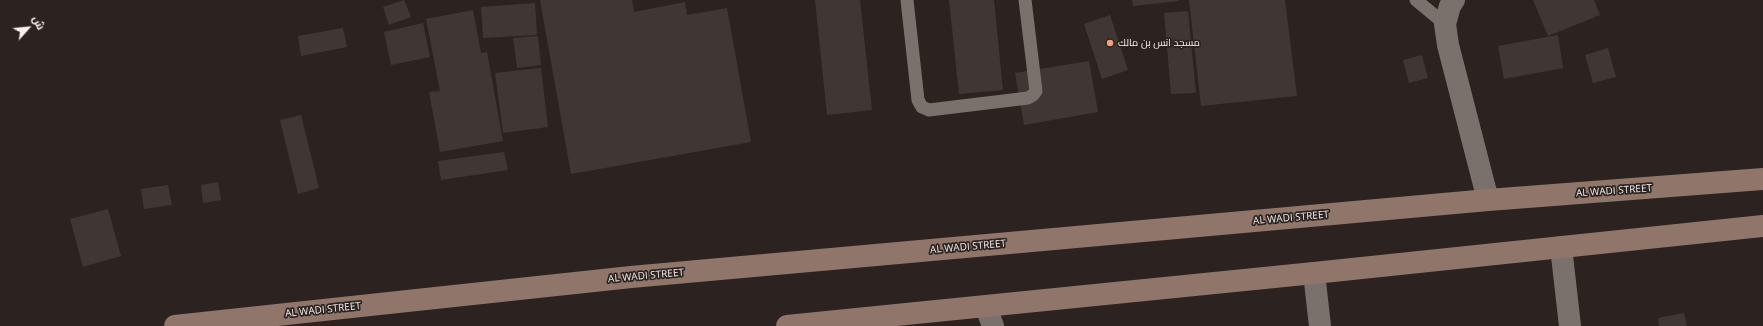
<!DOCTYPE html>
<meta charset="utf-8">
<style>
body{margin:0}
#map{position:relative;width:1763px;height:326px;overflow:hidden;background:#2c2320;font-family:"Open Sans",Cairo,sans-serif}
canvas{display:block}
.north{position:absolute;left:8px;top:8px;width:40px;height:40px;-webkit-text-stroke:3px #2c2320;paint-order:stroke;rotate:63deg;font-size:11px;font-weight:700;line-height:16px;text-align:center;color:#f7f1ef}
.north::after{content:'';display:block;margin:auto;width:14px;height:18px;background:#f7f1ef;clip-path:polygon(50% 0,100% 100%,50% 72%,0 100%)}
</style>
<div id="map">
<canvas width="1763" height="326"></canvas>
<div class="north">ش</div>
</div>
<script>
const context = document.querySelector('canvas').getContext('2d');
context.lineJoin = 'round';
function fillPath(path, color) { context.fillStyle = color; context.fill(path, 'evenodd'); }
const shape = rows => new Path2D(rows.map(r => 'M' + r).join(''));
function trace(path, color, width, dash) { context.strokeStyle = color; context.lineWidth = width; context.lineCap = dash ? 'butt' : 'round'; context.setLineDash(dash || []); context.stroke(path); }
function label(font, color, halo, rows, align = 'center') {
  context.font = font + ' "Open Sans",Cairo,sans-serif'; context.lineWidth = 3.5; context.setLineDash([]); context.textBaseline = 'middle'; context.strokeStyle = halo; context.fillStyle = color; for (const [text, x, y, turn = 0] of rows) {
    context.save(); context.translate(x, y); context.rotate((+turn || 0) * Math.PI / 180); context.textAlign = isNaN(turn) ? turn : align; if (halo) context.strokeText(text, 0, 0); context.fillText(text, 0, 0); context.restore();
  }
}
fillPath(shape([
 [404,0,411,17,389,25,383,7],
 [540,0,632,0,634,12,685,2,687,15,727,8,751,142,571,174],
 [815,0,860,0,872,110,827,115],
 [949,0,994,0,1003,90,959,94],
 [1132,0,1179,0,1179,1,1133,6],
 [1189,0,1285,0,1297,96,1201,106],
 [1533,0,1594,0,1600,15,1548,36],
 [535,3,537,35,483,38,481,7],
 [473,10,481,53,487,52,503,141,440,152,429,92,440,91,426,19],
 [1188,11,1196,93,1171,94,1164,13],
 [1110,15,1128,70,1102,79,1084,24],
 [423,23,430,57,391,65,384,32],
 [343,28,347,47,301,56,298,36],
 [1558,35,1563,68,1504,79,1498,46],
 [538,36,541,65,517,68,513,38],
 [1608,48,1616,77,1593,83,1585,55],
 [1422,55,1428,78,1409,83,1403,60],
 [1089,61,1098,112,1024,125,1015,73],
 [541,68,548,127,503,133,495,73],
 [301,115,319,188,298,194,280,120],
 [504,152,508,170,441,180,438,161],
 [218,182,221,200,203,203,201,185],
 [168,185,172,205,144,209,141,189],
 [108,209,121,256,83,267,70,219],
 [1684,313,1687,326,1659,326,1658,318]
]), '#403734');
trace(shape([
 [907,0,918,100,922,107,929,110,1028,98,1033,95,1036,91,1025,0],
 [1416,0,1445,24]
]), '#7a706c', 13);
trace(shape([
 [1454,0,1450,6,1445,24,1448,45,1488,200],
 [1561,247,1570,326],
 [1314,273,1320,326],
 [986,307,993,326]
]), '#7a706c', 22);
trace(shape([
 [175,326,631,277,1488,200,1763,179],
 [787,326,1314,273,1763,226]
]), '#90756a', 22);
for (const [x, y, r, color] of [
 [1110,43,4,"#f3a081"]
]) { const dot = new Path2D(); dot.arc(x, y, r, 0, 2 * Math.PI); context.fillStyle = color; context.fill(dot); trace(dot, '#2c2320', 1.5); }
label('10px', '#f7f1ef', '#2c2320', [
 ["مسجد انس بن مالك",1118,43]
], 'left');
label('10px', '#f7f1ef', '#2c2320', [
 ["AL WADI STREET",1614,191,-4],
 ["AL WADI STREET",1291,218,-5],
 ["AL WADI STREET",968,247,-5],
 ["AL WADI STREET",646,276,-5],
 ["AL WADI STREET",323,310,-6]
]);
</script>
